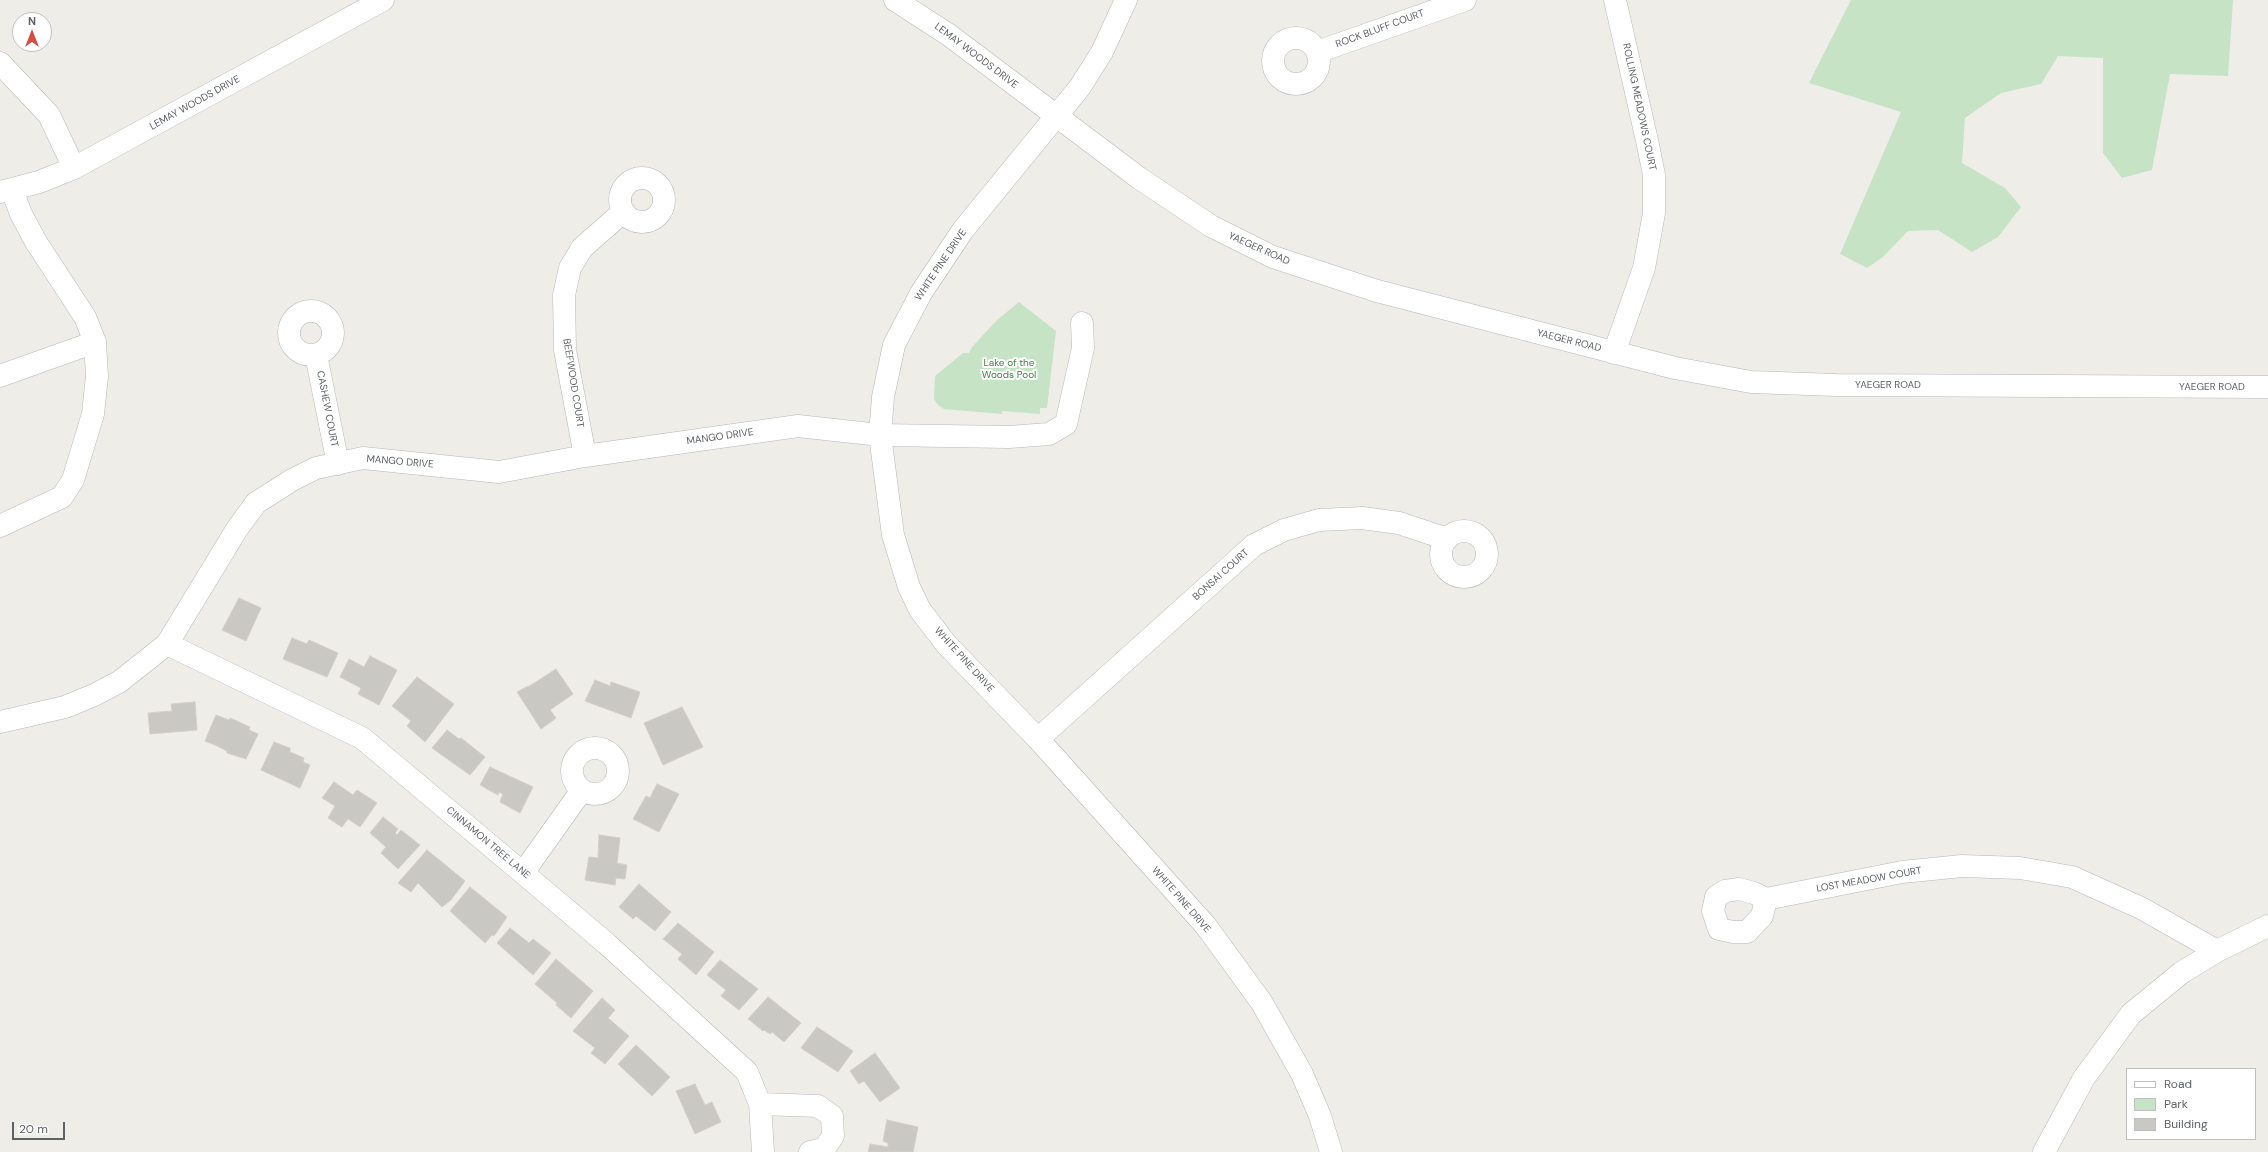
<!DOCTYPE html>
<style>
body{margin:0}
#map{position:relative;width:2268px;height:1152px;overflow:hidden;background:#efede7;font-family:"DM Sans",sans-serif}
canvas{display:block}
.legend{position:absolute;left:2126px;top:1068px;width:130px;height:72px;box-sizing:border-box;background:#fff;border:1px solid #bfc0c1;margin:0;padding:5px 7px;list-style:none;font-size:12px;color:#5e6265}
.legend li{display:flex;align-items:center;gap:8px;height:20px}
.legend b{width:20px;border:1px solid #bfc0c1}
.north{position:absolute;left:12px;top:12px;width:40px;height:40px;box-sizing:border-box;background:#fff;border:1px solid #bfc0c1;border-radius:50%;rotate:0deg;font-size:11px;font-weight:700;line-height:16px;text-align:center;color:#5e6265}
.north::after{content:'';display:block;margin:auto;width:14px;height:18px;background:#d64f45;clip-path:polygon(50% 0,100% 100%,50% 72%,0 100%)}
.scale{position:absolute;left:12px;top:1122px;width:53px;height:18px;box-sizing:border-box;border:2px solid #5e6265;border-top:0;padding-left:5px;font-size:12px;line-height:14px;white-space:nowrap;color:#5e6265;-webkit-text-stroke:3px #fff;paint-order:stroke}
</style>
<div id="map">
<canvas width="2268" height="1152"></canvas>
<ul class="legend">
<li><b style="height:5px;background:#fff"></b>Road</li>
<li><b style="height:11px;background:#c7e3c6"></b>Park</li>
<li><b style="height:11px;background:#cac8c3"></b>Building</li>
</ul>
<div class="north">N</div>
<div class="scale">20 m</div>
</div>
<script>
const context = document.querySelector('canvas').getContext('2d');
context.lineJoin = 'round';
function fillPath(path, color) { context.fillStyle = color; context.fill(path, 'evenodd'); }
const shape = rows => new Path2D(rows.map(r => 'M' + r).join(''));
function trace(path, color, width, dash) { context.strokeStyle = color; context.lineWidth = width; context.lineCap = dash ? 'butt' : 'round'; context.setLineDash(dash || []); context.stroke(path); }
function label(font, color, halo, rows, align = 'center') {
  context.font = font + ' "DM Sans",sans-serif'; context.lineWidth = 4; context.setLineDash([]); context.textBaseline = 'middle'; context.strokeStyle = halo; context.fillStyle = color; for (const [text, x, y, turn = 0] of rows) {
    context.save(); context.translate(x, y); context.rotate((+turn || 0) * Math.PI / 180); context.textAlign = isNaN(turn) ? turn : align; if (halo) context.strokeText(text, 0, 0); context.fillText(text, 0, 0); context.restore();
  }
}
fillPath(shape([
 [1851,0,2233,0,2228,76,2170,74,2152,170,2122,178,2103,153,2103,58,2058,56,2041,84,2001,93,1965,118,1962,163,2005,188,2021,207,1998,237,1972,252,1938,230,1908,231,1883,257,1867,268,1840,254,1901,112,1809,83],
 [1019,302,1056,331,1047,408,1040,408,1040,414,1002,411,1002,414,944,409,938,405,934,399,935,376,963,353,969,353,972,347,997,320]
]), '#c7e3c6');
const building = shape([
 [239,598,261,608,246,641,222,630,239,598],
 [292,638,307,644,309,640,338,653,327,677,283,659,292,638],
 [370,656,397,670,379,705,358,694,361,688,340,677,349,659,364,667,370,656],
 [556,669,573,694,550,710,556,718,541,729,517,692,528,686,528,687,556,669],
 [417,677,454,704,425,742,407,726,411,721,392,706,417,677],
 [595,680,610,686,611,682,640,692,631,718,585,701,595,680],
 [195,702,197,730,150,734,148,713,172,711,171,704,195,702],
 [682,707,703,747,663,765,644,723,682,707],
 [216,715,229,720,230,718,250,727,249,730,258,734,246,759,227,753,227,751,215,745,205,741,216,715],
 [447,730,459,739,461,738,485,757,470,775,432,748,447,730],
 [274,742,290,748,290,752,304,758,303,762,310,765,300,788,261,770,274,742],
 [490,767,533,787,520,813,500,802,503,794,499,792,498,795,480,785,490,767],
 [334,782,353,795,357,790,377,803,360,827,348,819,342,827,328,818,335,806,322,798,334,782],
 [657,784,679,794,659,832,633,819,646,796,650,798,657,784],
 [383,817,398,829,395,833,397,835,401,830,420,845,398,869,381,853,386,847,370,833,383,817],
 [599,835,620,838,617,863,627,865,625,879,616,878,615,885,585,880,589,857,598,858,599,835],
 [427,850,465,881,451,900,442,907,418,883,411,892,398,883,427,850],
 [639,884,671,912,655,931,636,916,633,919,619,907,639,884],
 [470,887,507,917,494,936,492,935,485,943,450,911,470,887],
 [678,923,714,952,696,975,678,959,682,954,663,939,678,923],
 [510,928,529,943,533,939,551,953,533,975,497,943,510,928],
 [556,959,593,991,571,1018,556,1005,557,1003,535,984,556,959],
 [720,960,758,989,739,1010,721,996,726,990,707,975,720,960],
 [768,997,801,1023,784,1042,772,1032,770,1034,764,1030,763,1031,748,1019,768,997],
 [602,998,615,1010,608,1018,629,1036,605,1064,591,1053,595,1048,573,1031,602,998],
 [817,1027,853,1051,838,1072,801,1048,817,1027],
 [636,1045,670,1077,652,1096,618,1064,636,1045],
 [875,1053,900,1088,880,1102,864,1081,859,1084,850,1071,875,1053],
 [695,1084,705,1105,712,1102,721,1122,695,1134,676,1091,695,1084],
 [887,1120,918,1127,913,1152,868,1152,870,1144,888,1147,888,1143,883,1141,887,1120]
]);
fillPath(building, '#cac8c3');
trace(building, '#d3cfc6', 1);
const minor = shape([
 [895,0,949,35,1139,178,1211,226,1273,257,1377,291,1675,368,1751,382,1836,385,2268,387],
 [1126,0,1102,52,1080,87,963,230,921,293,894,345,883,397,880,435,893,535,909,587,920,610,947,645,1038,739,1206,926,1262,1003,1302,1074,1320,1116,1331,1152],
 '1273 61a23 23 0 1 1 46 0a23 23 0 1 1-46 0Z',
 [1317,52,1465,0],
 [0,63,49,115,74,168],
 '620 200a22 22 0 1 1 44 0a22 22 0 1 1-44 0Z',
 [0,192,39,182,74,168,383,0],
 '289 333a22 22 0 1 1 44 0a22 22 0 1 1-44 0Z',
 [1614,353,1644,268,1654,213,1654,175,1648,145,1615,0],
 [316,355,338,464],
 [0,376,95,342],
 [585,456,565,350,564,295,570,268,582,248,623,212],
 [0,526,62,497,73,480,93,414,97,376,95,342,85,317,36,242,21,214,12,190],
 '1441 554a23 23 0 1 1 46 0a23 23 0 1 1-46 0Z',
 [167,644,362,738,523,873,607,944,747,1072,760,1104,763,1152],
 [0,722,65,707,94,695,119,682,167,644,237,529,256,503,292,480,316,468,363,458,499,472,585,456,798,426,880,435,1009,437,1049,434,1066,424,1083,348,1082,323],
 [1038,739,1254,545,1284,530,1319,520,1362,518,1399,523,1447,539],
 '572 771a23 23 0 1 1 46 0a23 23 0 1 1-46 0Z',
 [523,873,582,790],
 [1766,899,1762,916,1747,932,1733,932,1719,929,1713,911,1716,897,1725,891,1739,889,1754,893,1766,899,1902,872,1962,866,2020,868,2072,877,2141,908,2217,951],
 [760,1104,818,1106,832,1116,833,1136,824,1149,810,1152],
 [2044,1152,2084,1078,2131,1014,2181,973,2217,951,2268,926]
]);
trace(minor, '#b4b7ba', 23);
trace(minor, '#fff', 22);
label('10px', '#5e6265', '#fff', [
 ["ROCK BLUFF COURT",1380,29,-20],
 ["LEMAY WOODS DRIVE",976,56,37],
 ["LEMAY WOODS DRIVE",195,103,-29],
 ["ROLLING MEADOWS COURT",1639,107,78],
 ["YAEGER ROAD",1259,249,24],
 ["WHITE PINE DRIVE",941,265,-56],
 ["YAEGER ROAD",1569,341,14],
 ["BEEFWOOD COURT",573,383,81],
 ["YAEGER ROAD",1888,385],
 ["YAEGER ROAD",2212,387],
 ["CASHEW COURT",327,409,79],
 ["MANGO DRIVE",720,437,-8],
 ["MANGO DRIVE",400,462,5],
 ["BONSAI COURT",1221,575,-42],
 ["WHITE PINE DRIVE",964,660,48],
 ["CINNAMON TREE LANE",488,843,40],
 ["LOST MEADOW COURT",1869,880,-10],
 ["WHITE PINE DRIVE",1181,900,49]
]);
label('10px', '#408343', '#fff', [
 ["Lake of the",1009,363],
 ["Woods Pool",1009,375]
]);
</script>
